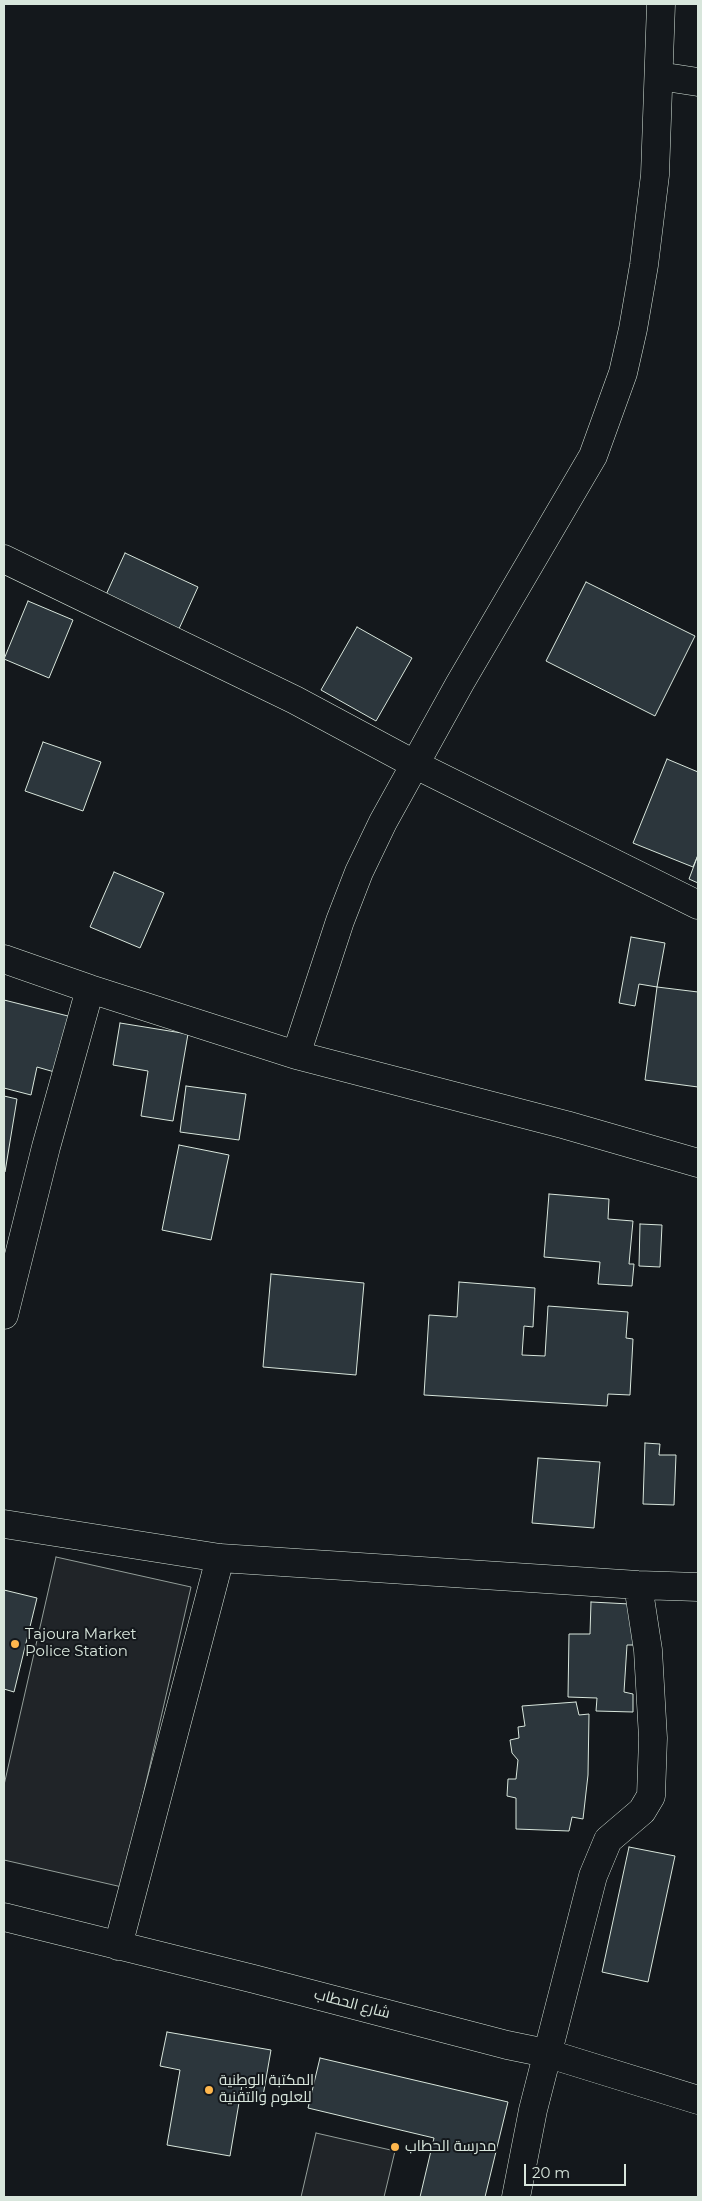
<!DOCTYPE html>
<meta charset="utf-8">
<style>
body{margin:0}
#map{position:relative;width:702px;height:2201px;overflow:hidden;background:#14181c;font-family:Montserrat,sans-serif}
canvas{display:block}
.frame{position:absolute;inset:0;border:5px solid #d8e6dc;pointer-events:none}
.scale{position:absolute;left:524px;top:2164px;width:102px;height:22px;box-sizing:border-box;border:2px solid #d8e6dc;border-top:0;padding-left:6px;font-size:15px;line-height:18px;white-space:nowrap;color:#d8e6dc;-webkit-text-stroke:4px #14181c;paint-order:stroke}
</style>
<div id="map">
<canvas width="702" height="2201"></canvas>
<div class="frame"></div>
<div class="scale">20 m</div>
</div>
<script>
const context = document.querySelector('canvas').getContext('2d');
context.lineJoin = 'round';
function fillPath(path, color) { context.fillStyle = color; context.fill(path, 'evenodd'); }
const shape = rows => new Path2D(rows.map(r => 'M' + r).join(''));
function trace(path, color, width, dash) { context.strokeStyle = color; context.lineWidth = width; context.lineCap = dash ? 'butt' : 'round'; context.setLineDash(dash || []); context.stroke(path); }
function label(font, color, halo, rows, align = 'center') {
  context.font = font + ' Montserrat,Cairo,sans-serif'; context.lineWidth = 4; context.setLineDash([]); context.textBaseline = 'middle'; context.strokeStyle = halo; context.fillStyle = color; for (const [text, x, y, turn = 0] of rows) {
    context.save(); context.translate(x, y); context.rotate((+turn || 0) * Math.PI / 180); context.textAlign = isNaN(turn) ? turn : align; if (halo) context.strokeText(text, 0, 0); context.fillText(text, 0, 0); context.restore();
  }
}
const green = shape([
 [56,1557,191,1587,122,1887,4,1860,4,1785,56,1557],
 [316,2133,395,2151,384,2197,301,2197,316,2133]
]);
fillPath(green, '#202428');
trace(green, '#939e99', 1);
const building = shape([
 [125,553,198,587,178,631,105,597,125,553],
 [586,582,695,636,655,716,546,661,586,582],
 [28,601,73,620,49,678,4,659,28,601],
 [357,627,412,658,376,721,321,690,357,627],
 [43,742,101,762,83,811,25,791,43,742],
 [667,759,698,772,698,855,693,867,633,843,667,759],
 [698,855,698,883,689,879,698,855],
 [114,872,164,893,140,948,90,927,114,872],
 [631,937,665,943,657,987,639,984,635,1006,619,1003,631,937],
 [657,987,698,992,698,1087,645,1080,657,987],
 [4,1000,72,1017,58,1073,37,1067,31,1095,4,1088,4,1000],
 [120,1023,188,1034,173,1121,141,1116,148,1071,113,1065,120,1023],
 [186,1086,246,1094,239,1140,180,1132,186,1086],
 [4,1096,17,1099,5,1172,4,1172,4,1096],
 [179,1145,229,1155,211,1240,162,1230,179,1145],
 [549,1194,609,1199,608,1219,633,1221,629,1264,634,1264,632,1286,598,1284,600,1262,544,1257,549,1194],
 [640,1224,662,1225,660,1267,639,1266,640,1224],
 [271,1274,364,1283,356,1375,263,1367,271,1274],
 [459,1282,535,1288,533,1327,524,1326,522,1355,545,1356,548,1306,628,1312,626,1338,633,1339,630,1395,608,1394,607,1406,424,1395,429,1315,457,1317,459,1282],
 [645,1443,660,1444,659,1455,676,1455,674,1505,643,1504,645,1443],
 [538,1458,600,1462,594,1528,532,1523,538,1458],
 [4,1590,37,1598,14,1692,4,1689,4,1590],
 [591,1602,630,1604,634,1645,627,1645,624,1692,633,1694,633,1712,596,1711,597,1698,568,1697,569,1634,590,1634,591,1602],
 [576,1702,579,1715,589,1714,588,1775,583,1819,572,1817,569,1831,516,1829,516,1798,507,1796,508,1779,516,1779,518,1760,512,1753,510,1740,519,1738,518,1727,525,1726,522,1706,576,1702],
 [629,1847,675,1856,648,1982,602,1972,629,1847],
 [167,2032,271,2050,263,2096,242,2085,230,2156,167,2145,180,2070,160,2066,167,2032],
 [320,2058,508,2102,485,2197,420,2197,434,2138,308,2108,320,2058]
]);
fillPath(building, '#2c363c');
trace(building, '#d8e6dc', 1);
const minor = shape([
 [659,76,698,82],
 [4,559,295,700,416,765,698,905],
 [4,959,90,989,296,1055,566,1125,698,1163],
 [296,1055,340,921,359,872,383,822,460,683,593,456,623,373,633,329,644,265,655,175,661,4],
 [4,1315,46,1147,90,989],
 [4,1524,220,1558,638,1585,698,1587],
 [4,1917,254,1979,507,2045,546,2053,698,2100],
 [118,1946,220,1558],
 [516,2197,533,2110,593,1876,608,1840,642,1811,651,1796,653,1738,648,1650,638,1585]
]);
trace(minor, '#d8e6dc', 29);
trace(minor, '#14181c', 28);
for (const [x, y, r, color] of [
 [15,1644,5,"#ffb74d"],
 [209,2090,5,"#ffb74d"],
 [395,2147,5,"#ffb74d"]
]) { const dot = new Path2D(); dot.arc(x, y, r, 0, 2 * Math.PI); context.fillStyle = color; context.fill(dot); trace(dot, '#14181c', 2); }
label('15px', '#d8e6dc', '#14181c', [
 ["Tajoura Market",25,1635],
 ["Police Station",25,1652],
 ["المكتبة الوطنية",219,2081],
 ["للعلوم والتقنية",219,2098],
 ["مدرسة الحطاب",405,2147]
], 'left');
label('15px', '#d8e6dc', '#14181c', [
 ["شارع الحطاب",352,2004,15]
]);
</script>
